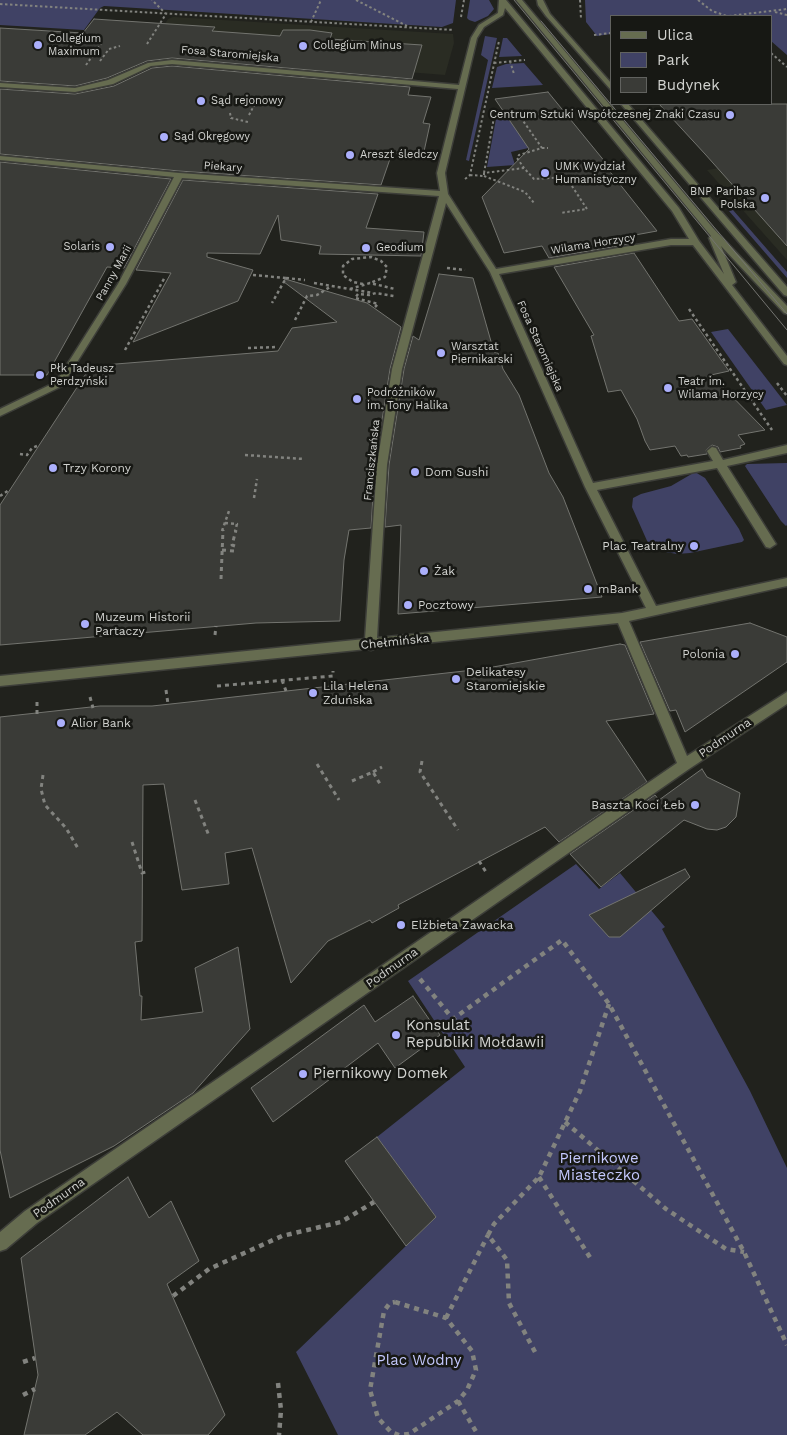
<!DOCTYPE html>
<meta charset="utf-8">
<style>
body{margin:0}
#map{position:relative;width:787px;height:1435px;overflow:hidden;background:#21221d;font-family:"Work Sans",sans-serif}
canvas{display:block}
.legend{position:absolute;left:610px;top:15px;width:162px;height:90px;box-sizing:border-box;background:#171814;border:1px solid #61625f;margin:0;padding:6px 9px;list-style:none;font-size:15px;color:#d1d2cf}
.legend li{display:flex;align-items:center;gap:10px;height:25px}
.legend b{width:25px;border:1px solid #61625f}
</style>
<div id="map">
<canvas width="787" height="1435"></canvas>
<ul class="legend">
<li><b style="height:6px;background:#666c50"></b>Ulica</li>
<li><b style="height:14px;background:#404265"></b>Park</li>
<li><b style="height:14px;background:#3a3b37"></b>Budynek</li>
</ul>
</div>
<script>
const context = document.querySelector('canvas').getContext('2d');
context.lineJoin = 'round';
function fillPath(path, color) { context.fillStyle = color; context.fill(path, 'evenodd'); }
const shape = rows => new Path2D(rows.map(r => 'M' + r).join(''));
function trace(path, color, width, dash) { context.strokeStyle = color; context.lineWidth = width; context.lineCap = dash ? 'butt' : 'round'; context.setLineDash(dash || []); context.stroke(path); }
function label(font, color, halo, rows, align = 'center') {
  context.font = font + ' "Work Sans",sans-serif'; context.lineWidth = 5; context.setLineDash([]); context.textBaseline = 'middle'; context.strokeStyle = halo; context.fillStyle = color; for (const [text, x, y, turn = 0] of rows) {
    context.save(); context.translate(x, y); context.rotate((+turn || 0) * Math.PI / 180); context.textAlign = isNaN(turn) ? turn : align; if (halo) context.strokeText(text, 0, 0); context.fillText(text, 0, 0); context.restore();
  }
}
fillPath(shape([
 [173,17,453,34,454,43,445,75,345,67,155,40,168,19],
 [787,157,787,260,707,170]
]), '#2a2c23');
fillPath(shape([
 [0,0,456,0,453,23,442,27,104,6,100,8,84,30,0,25],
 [470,0,489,0,494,9,488,16,475,22,469,20,467,18],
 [585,0,787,0,787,55,771,41,771,16,611,16,611,34,597,36,586,22],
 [485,36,497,38,469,161,466,160,488,60,481,55],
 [503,38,507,38,522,56,499,57],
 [524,63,543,85,492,88,497,67,506,64],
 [516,117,537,146,511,152,515,165,487,167,496,119],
 [733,210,787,272,787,278,729,211],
 [728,329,787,405,766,410,711,332],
 [787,463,787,525,786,526,781,521,745,466,747,464],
 [695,472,705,478,739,529,744,540,742,542,690,553,677,554,660,551,648,543,632,507,633,498,641,494,671,486],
 [576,864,599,889,620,873,665,927,662,929,750,1091,787,1168,787,1435,338,1435,296,1352,436,1217,377,1137,465,1067,408,981]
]), '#404265');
const building = shape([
 [94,19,215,27,212,31,280,36,283,30,310,30,332,33,330,39,422,45,412,79,172,58,147,61,107,78,75,86,0,81,0,28,83,33,94,19],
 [172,66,410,87,408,95,431,97,423,123,430,124,423,156,392,153,381,185,179,171,0,154,0,89,75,94,114,86,152,68,172,66],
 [548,92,610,168,607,168,657,231,624,237,629,244,549,258,542,246,504,253,482,197,529,149,495,99,548,92],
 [659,104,787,104,787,246,705,154,659,104],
 [0,162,171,179,124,268,107,267,47,375,0,375,0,162],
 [183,180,378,194,366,228,424,232,421,256,319,254,321,246,281,240,278,215,260,254,207,253,207,257,253,270,238,301,133,342,171,273,136,270,183,180],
 [634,253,679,321,692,319,729,371,711,375,765,430,738,435,745,444,740,446,741,448,720,452,718,447,712,445,706,450,707,454,688,457,687,455,681,456,675,446,650,450,645,441,637,419,621,390,608,392,591,336,594,335,554,267,634,253],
 [439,274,473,278,494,352,498,353,503,369,519,395,549,473,563,497,602,597,398,614,401,525,385,527,389,465,404,369,413,336,419,340,439,274],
 [285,279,367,303,401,327,390,369,375,465,371,528,349,530,344,560,340,621,256,623,0,645,0,505,91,366,278,351,292,328,337,322,284,282,285,279],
 [750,623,787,637,787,662,685,732,676,710,670,711,640,642,750,623],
 [620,644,625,645,654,714,606,721,647,782,559,842,545,827,398,905,399,908,372,923,370,920,328,941,291,983,252,848,225,853,229,884,182,890,164,784,143,785,142,941,135,942,140,996,142,996,141,1020,203,1012,195,968,238,947,250,1029,193,1093,114,1146,10,1198,0,1150,0,717,100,706,152,706,189,702,482,669,620,644],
 [702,769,707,777,740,793,736,817,726,827,717,830,707,829,684,820,601,887,570,854,655,795,659,800,702,769],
 [685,869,690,877,620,937,609,937,589,915,685,869],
 [413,996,440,1035,395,1068,378,1043,273,1122,251,1088,364,1005,375,1022,413,996],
 [377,1137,436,1217,406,1246,345,1161,377,1137],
 [128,1177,149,1218,171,1201,199,1261,167,1284,225,1415,208,1435,143,1435,117,1412,85,1435,24,1435,38,1375,21,1258,128,1177]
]);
fillPath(building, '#3a3b37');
trace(building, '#73746f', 1);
const minor = shape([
 [499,0,506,0,679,208,699,241,724,274,709,238,711,236,516,0,522,0,713,228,787,306,787,314,784,313,721,246,736,282,732,285,787,356,787,365,784,364,693,245,671,245,499,274,593,483,713,461,707,451,712,447,716,448,723,460,787,445,787,453,727,466,776,544,770,548,766,547,717,468,597,490,656,606,787,578,787,586,629,621,687,756,787,692,787,704,689,769,37,1223,6,1249,0,1251,0,1232,25,1211,677,763,618,623,376,648,371,650,367,649,0,686,0,676,365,639,377,465,392,369,439,196,182,178,126,284,62,386,0,416,0,409,56,382,118,284,174,177,0,160,0,156,179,173,440,191,437,173,458,89,172,64,151,66,113,84,75,92,0,87,0,83,75,88,108,80,148,63,172,60,459,85,471,38,479,25,498,13,499,0],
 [505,8,672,211,689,239,671,239,496,269,448,194,445,173,477,38,484,27,503,15,505,8],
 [446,203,490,272,585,487,646,608,622,613,377,638,387,465,402,369,446,203],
 [537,0,543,0,550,14,611,83,611,90,546,16,538,5,537,0],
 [621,104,628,104,787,287,787,296,784,295,621,104]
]);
trace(minor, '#3d3e39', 3);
trace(shape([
 [356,0,407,26],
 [580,0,581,19],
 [698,0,712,11,727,16],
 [0,4,454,30],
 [775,12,787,15],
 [729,16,787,9],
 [461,17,464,0],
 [311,22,321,0],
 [594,35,611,33],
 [147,44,166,14,152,0],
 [771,53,787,67],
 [100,61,109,49,120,46],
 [510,61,514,74],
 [494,63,525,60],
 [86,65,101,44],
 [230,113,231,118,248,122],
 [249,115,257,100],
 [542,148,548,148],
 [484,173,494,117,519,115,542,148,519,155,517,158,524,168],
 [470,175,484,176,484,173,524,168,534,179,566,177,587,209,560,213],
 [484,176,525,192,534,203],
 [465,179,470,175,499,41]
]), '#82837f', 2, [2.5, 2.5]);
trace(shape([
 [447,268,465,270],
 [253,275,286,278,272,303],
 [286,278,305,280],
 [314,283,373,293],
 [363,284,353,282,343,275,343,266,352,259,371,257,381,261,387,267,385,277,370,283],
 [350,289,370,283,395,289],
 [375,307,378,304,355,298,358,294,369,295,376,293,394,296],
 [689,309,772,430],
 [295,320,307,296,317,295,330,287],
 [248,348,277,347],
 [125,350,165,277],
 [777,383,787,396],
 [20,454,27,455,32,448,37,446],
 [245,455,304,459],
 [0,496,9,490],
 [254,498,257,479],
 [225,523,237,524,235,531],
 [222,531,229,511]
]), '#82837f', 2.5, [3, 3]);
trace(shape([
 [235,546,232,545,236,530],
 [222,550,234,551],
 [221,579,223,530],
 [215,635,216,626],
 [282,680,286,691],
 [217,686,333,676,333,671],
 [166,690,168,704],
 [90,697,93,708],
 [37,702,37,714],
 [422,761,420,772,458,830],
 [317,764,339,800],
 [373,772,382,767],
 [43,775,41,789,45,805,66,828,79,850],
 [352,781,373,772,380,784],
 [195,800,209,836],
 [132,842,142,873,146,872],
 [479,861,486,872]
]), '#82837f', 3, [4, 4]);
trace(shape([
 [420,979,453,1019,562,940,609,1004,744,1252,787,1345],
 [565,1122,666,1209,726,1249,744,1252],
 [539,1177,591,1259],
 [173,1296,209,1269,282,1236,341,1222,374,1202],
 [395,1302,446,1318,472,1351,476,1370,467,1390,458,1401,409,1434,399,1435,391,1432,378,1418,370,1390,384,1311,390,1303,395,1302],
 [446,1318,488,1235],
 [535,1352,509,1303,507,1260,488,1235,494,1224,539,1177,580,1091,609,1004],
 [23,1362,35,1358],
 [278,1383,281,1410,279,1435],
 [23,1395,35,1389],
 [458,1401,478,1435]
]), '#82837f', 4.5, [5, 5]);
fillPath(minor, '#666c50');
trace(shape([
 [514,0,787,330],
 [541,21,787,314]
]), '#747571', 1);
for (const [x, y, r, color] of [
 [38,45,5,"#abaffb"],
 [303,46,5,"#abaffb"],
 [201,101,5,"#abaffb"],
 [730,115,5,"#abaffb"],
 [164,137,5,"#abaffb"],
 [350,155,5,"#abaffb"],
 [545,173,5,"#abaffb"],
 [765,198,5,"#abaffb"],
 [110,247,5,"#abaffb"],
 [366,248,5,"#abaffb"],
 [441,353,5,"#abaffb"],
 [40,375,5,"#abaffb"],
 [668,388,5,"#abaffb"],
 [357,399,5,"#abaffb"],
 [53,468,5,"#abaffb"],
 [415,472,5,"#abaffb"],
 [694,546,5,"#abaffb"],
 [424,571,5,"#abaffb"],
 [588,589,5,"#abaffb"],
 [408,605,5,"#abaffb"],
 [85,624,5,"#abaffb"],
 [735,654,5,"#abaffb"],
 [456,679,5,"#abaffb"],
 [313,693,5,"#abaffb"],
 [61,723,5,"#abaffb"],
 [695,805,5,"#abaffb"],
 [401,925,5,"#abaffb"],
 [396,1035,5,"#abaffb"],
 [303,1074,5,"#abaffb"]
]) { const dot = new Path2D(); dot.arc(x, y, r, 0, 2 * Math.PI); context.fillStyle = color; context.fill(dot); trace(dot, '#171814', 2); }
label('11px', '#d1d2cf', '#171814', [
 ["Collegium",48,39],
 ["Maximum",48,52],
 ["Collegium Minus",313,46],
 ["Sąd rejonowy",211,101],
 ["Centrum Sztuki Współczesnej Znaki Czasu",720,115,"right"],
 ["Sąd Okręgowy",174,137],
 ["Areszt śledczy",360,155],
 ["UMK Wydział",555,167],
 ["Humanistyczny",555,180],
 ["BNP Paribas",755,192,"right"],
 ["Polska",755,205,"right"],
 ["Solaris",100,247,"right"],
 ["Geodium",376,248],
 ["Warsztat",451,347],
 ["Piernikarski",451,360],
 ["Płk Tadeusz",50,369],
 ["Perdzyński",50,382],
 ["Teatr im.",678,382],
 ["Wilama Horzycy",678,395],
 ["Podróżników",367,393],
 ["im. Tony Halika",367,406]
], 'left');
label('11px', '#d1d2cf', '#171814', [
 ["Fosa Staromiejska",230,54,5],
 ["Piekary",223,167,4],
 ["Wilama Horzycy",593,244,-9],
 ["Panny Marii",114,273,-61],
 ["Fosa Staromiejska",540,346,66],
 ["Franciszkańska",372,460,-84]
]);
label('12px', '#d1d2cf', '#171814', [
 ["Trzy Korony",63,468],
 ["Dom Sushi",425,472],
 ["Plac Teatralny",684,546,"right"],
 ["Żak",434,571],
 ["mBank",598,589],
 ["Pocztowy",418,605],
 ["Muzeum Historii",95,617],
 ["Partaczy",95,631],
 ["Polonia",725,654,"right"],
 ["Delikatesy",466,672],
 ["Staromiejskie",466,686],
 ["Lila Helena",323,686],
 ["Zduńska",323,700],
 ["Alior Bank",71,723],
 ["Baszta Koci Łeb",685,805,"right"],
 ["Elżbieta Zawacka",411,925]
], 'left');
label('12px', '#d1d2cf', '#171814', [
 ["Chełmińska",395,642,-6],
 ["Podmurna",725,738,-34],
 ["Podmurna",392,968,-35],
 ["Podmurna",59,1198,-35]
]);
label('15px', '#d1d2cf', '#171814', [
 ["Konsulat",406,1026],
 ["Republiki Mołdawii",406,1043],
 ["Piernikowy Domek",313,1074]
], 'left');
label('15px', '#c4c8fd', '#171814', [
 ["Piernikowe",599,1159],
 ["Miasteczko",599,1176],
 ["Plac Wodny",419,1361]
]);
</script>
